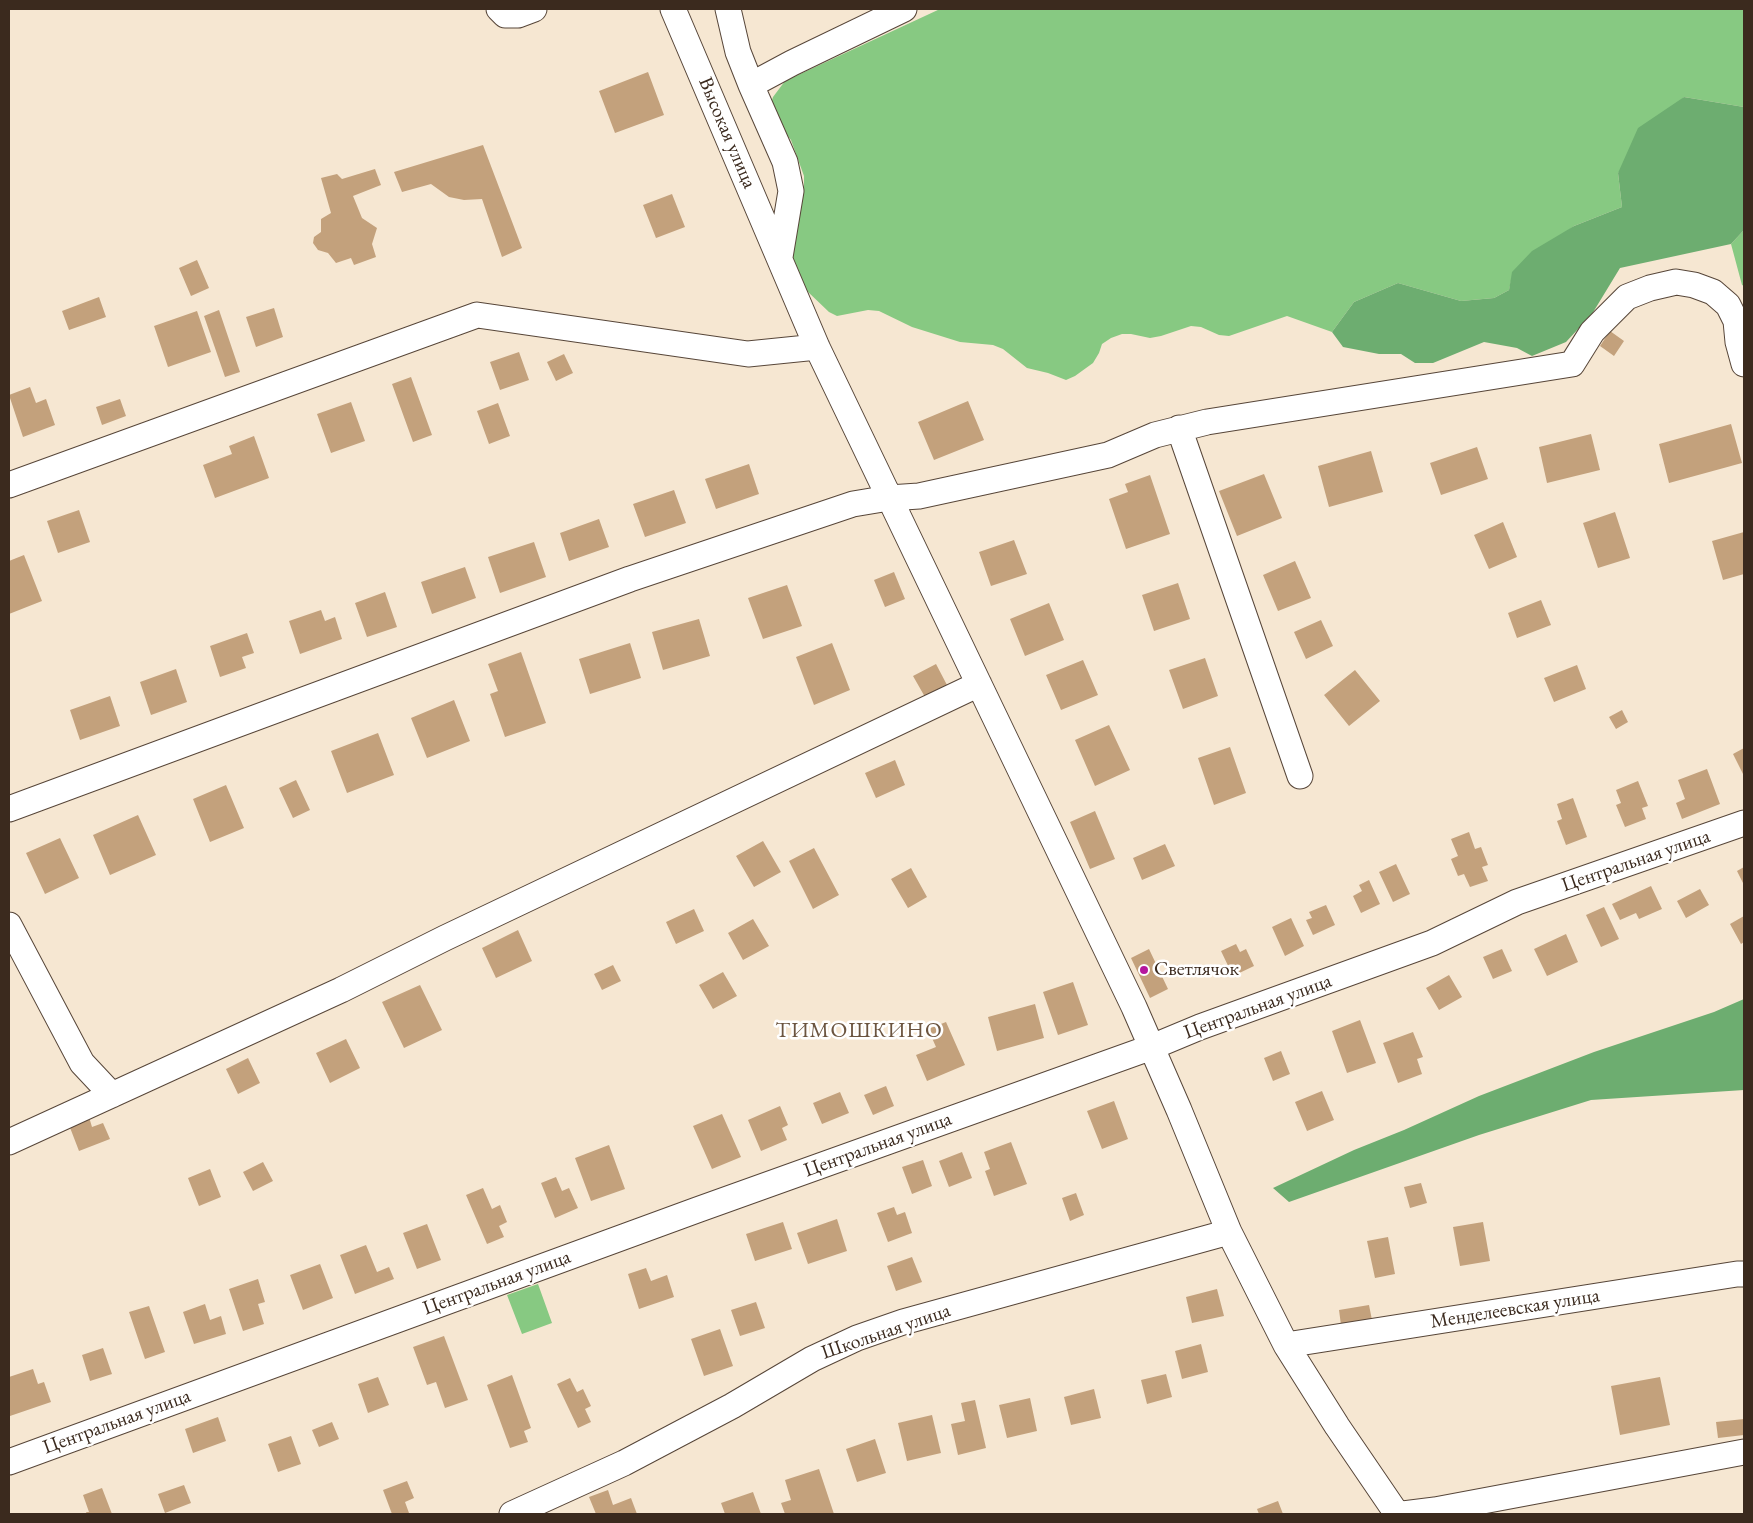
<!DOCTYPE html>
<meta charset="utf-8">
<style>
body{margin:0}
#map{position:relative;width:1753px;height:1523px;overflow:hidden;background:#f6e7d2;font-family:"EB Garamond",serif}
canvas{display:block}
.frame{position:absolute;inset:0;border:10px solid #3b2a1e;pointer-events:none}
</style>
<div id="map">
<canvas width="1753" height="1523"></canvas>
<div class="frame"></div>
</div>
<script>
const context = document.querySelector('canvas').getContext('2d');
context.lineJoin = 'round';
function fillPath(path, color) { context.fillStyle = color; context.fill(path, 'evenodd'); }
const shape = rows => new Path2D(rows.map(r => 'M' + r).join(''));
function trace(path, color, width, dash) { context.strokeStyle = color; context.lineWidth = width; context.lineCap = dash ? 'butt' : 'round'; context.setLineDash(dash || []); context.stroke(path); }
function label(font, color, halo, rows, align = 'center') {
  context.font = font + ' "EB Garamond",serif'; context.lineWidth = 5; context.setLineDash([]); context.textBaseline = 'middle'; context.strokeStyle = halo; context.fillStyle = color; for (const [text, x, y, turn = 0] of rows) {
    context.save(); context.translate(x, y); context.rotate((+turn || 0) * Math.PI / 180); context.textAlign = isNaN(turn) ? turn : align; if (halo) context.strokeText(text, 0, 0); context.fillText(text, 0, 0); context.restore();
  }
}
fillPath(shape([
 [940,9,1744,9,1744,107,1684,97,1618,173,1622,207,1574,226,1513,272,1509,290,1494,298,1461,301,1398,283,1354,302,1332,332,1287,316,1229,336,1219,335,1201,327,1191,326,1161,336,1150,338,1131,334,1122,334,1111,338,1102,344,1099,353,1093,363,1075,376,1066,380,1048,373,1027,368,1003,349,993,345,960,342,912,327,879,311,868,310,837,316,829,312,807,291,797,274,790,255,789,224,804,185,804,176,791,140,772,117,770,106,773,97,785,81],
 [1744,230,1744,286,1742,285,1731,244],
 [538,1284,552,1323,522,1334,507,1295]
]), '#87c982');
fillPath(shape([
 [1684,97,1744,107,1744,230,1731,244,1620,268,1592,314,1566,342,1532,356,1517,348,1484,342,1433,363,1415,363,1401,354,1379,354,1343,347,1332,332,1354,302,1398,283,1461,301,1494,298,1509,290,1512,272,1532,251,1574,226,1622,207,1618,173,1638,128],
 [1744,999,1744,1090,1591,1100,1479,1135,1289,1202,1273,1188,1354,1150,1404,1130,1479,1096,1594,1052,1714,1012]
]), '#6dad70');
fillPath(shape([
 [648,72,664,115,615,133,599,91],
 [483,145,522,248,502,257,482,199,464,200,449,197,431,184,402,192,394,172],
 [375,169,381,185,353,196,362,218,377,228,372,244,376,257,354,265,351,258,336,263,328,253,318,250,313,243,314,237,321,232,321,219,331,213,321,178,337,174,342,179],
 [672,194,685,227,656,238,643,205],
 [197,260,209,288,191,296,179,268],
 [99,297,106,317,69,330,62,311],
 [274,308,283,337,256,347,246,317],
 [219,310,240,372,225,377,204,316],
 [197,311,211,352,168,367,154,326],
 [1610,331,1624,341,1614,356,1600,346],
 [519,352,529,380,500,390,490,362],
 [564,354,573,373,556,381,547,362],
 [411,377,432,435,413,442,392,384],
 [30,387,36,403,46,399,55,425,23,437,9,395],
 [120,399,126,416,102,425,96,407],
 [968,401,984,440,934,460,918,422],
 [351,402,365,441,331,453,317,414],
 [498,403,510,436,489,444,477,411],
 [1731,424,1742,463,1669,483,1659,444],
 [1591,434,1600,470,1547,483,1539,447],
 [254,436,269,478,215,498,203,465,232,454,229,446],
 [1477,447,1488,479,1441,495,1430,463],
 [1371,451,1383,492,1329,507,1318,466],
 [749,464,759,494,716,509,705,479],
 [1264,474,1282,518,1237,536,1219,491],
 [1150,475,1170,534,1126,549,1109,499,1128,492,1125,484],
 [674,490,686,523,645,537,633,504],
 [79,510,90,542,58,553,47,521],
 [1615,512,1630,558,1598,568,1583,523],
 [599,519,609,547,569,561,560,533],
 [1503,522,1517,557,1489,569,1474,535],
 [1744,532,1744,574,1723,580,1712,541],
 [1014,540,1027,574,991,586,979,552],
 [534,542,546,577,500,593,488,557],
 [24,555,42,601,9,614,9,561],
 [1295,561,1311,598,1278,611,1263,575],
 [465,567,476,598,432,614,421,582],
 [894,572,905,599,885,607,874,580],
 [1178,583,1190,619,1154,631,1142,595],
 [787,585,802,626,763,639,748,598],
 [385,592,397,627,367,637,355,603],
 [1541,600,1551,625,1517,638,1508,613],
 [1049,603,1064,640,1025,656,1010,619],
 [321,610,325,621,335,617,342,639,300,654,289,621],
 [699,619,710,656,663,670,652,632],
 [1321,620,1333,646,1306,659,1294,632],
 [247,633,254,653,242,657,246,668,220,677,210,646],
 [630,643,641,678,590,694,579,659],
 [832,643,850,690,814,705,796,657],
 [521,652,546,723,505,737,490,694,498,691,488,664],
 [1205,658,1218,696,1183,709,1169,670],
 [1083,660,1098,695,1061,710,1046,675],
 [936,664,947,685,925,697,913,676],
 [1577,665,1586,689,1554,702,1544,678],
 [176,669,187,702,151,715,140,682],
 [1355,670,1380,701,1349,726,1324,695],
 [110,696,120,726,80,740,70,710],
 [454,700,470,741,427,758,411,718],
 [1622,710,1628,722,1616,729,1609,717],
 [1109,725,1130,770,1095,786,1075,740],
 [378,733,394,775,347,793,331,751],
 [1230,747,1246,793,1214,805,1198,758],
 [1744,748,1744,776,1733,754],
 [895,760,905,785,876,798,865,773],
 [1707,769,1720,804,1682,819,1676,803,1685,799,1678,780],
 [296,780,310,810,293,818,279,788],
 [1638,781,1648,806,1642,808,1646,819,1625,827,1616,805,1621,803,1616,790],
 [226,785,244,828,210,842,193,799],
 [1573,798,1587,837,1566,845,1557,821,1562,819,1557,804],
 [1095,811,1115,859,1090,869,1070,822],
 [138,815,156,855,110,875,93,835],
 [1469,832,1475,849,1481,847,1488,865,1482,867,1488,881,1470,887,1464,874,1458,876,1451,859,1458,856,1451,839],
 [60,838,79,878,45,894,26,853],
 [763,841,781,872,754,887,736,856],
 [1165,844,1175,866,1142,880,1133,858],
 [814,848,839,895,813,909,789,861],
 [1396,864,1410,894,1393,902,1379,872],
 [1744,867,1744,885,1737,871],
 [911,868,927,897,908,908,891,879],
 [1369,880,1380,904,1361,913,1353,896,1362,891,1359,885],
 [1651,886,1662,909,1639,919,1636,913,1620,920,1612,904],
 [1700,889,1709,905,1686,918,1677,901],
 [1326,905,1335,925,1313,935,1306,920,1312,918,1309,912],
 [1604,907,1619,939,1601,947,1586,915],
 [694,909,704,931,676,944,666,922],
 [1744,916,1744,942,1741,944,1730,924],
 [1291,918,1304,946,1285,956,1272,927],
 [753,919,769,946,743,960,728,933],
 [518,930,532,961,496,978,482,948],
 [1566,934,1578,962,1547,976,1534,949],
 [1236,944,1240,952,1246,949,1254,966,1233,976,1221,951],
 [1149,949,1168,989,1150,998,1131,958],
 [1502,949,1512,971,1493,979,1483,957],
 [613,965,621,981,602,990,594,974],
 [723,972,737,996,713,1009,699,985],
 [1449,975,1462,997,1439,1010,1426,988],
 [1073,982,1088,1025,1058,1035,1043,992],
 [420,985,442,1030,404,1048,382,1002],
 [1035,1004,1044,1038,997,1051,988,1017],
 [1360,1020,1376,1063,1347,1073,1332,1031],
 [946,1022,965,1065,927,1081,916,1055,936,1047,928,1029],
 [1413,1032,1423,1057,1417,1059,1422,1074,1398,1083,1383,1043],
 [346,1039,360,1068,330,1083,316,1053],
 [1281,1051,1290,1074,1273,1081,1264,1058],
 [248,1058,260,1083,238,1094,226,1069],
 [886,1086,894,1106,873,1115,864,1095],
 [1322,1091,1334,1120,1307,1131,1295,1102],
 [840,1092,849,1113,822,1124,813,1103],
 [1114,1101,1128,1139,1102,1149,1087,1111],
 [780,1106,788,1125,782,1128,787,1140,761,1151,748,1120],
 [722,1114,741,1157,712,1169,693,1126],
 [89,1117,92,1127,103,1123,110,1139,79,1151,69,1125],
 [1011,1142,1027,1184,994,1196,985,1171,990,1169,984,1152],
 [609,1145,625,1189,591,1201,575,1158],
 [962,1152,972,1178,949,1187,939,1161],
 [923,1160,932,1186,912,1194,902,1167],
 [263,1162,273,1181,253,1191,243,1172],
 [210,1169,221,1197,199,1206,188,1178],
 [556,1177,562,1191,569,1188,578,1208,555,1218,541,1183],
 [1421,1183,1427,1203,1410,1208,1404,1187],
 [483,1188,492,1209,500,1205,507,1222,499,1226,504,1237,487,1244,466,1195],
 [1076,1193,1084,1215,1070,1221,1062,1198],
 [894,1207,897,1215,905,1212,912,1233,888,1242,877,1213],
 [837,1219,847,1251,808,1264,797,1233],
 [783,1222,792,1249,755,1261,746,1234],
 [1483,1222,1490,1261,1460,1266,1453,1227],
 [427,1224,441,1260,417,1269,403,1233],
 [1388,1237,1395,1274,1375,1278,1367,1241],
 [366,1245,377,1272,389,1267,394,1279,355,1294,340,1255],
 [912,1257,922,1282,896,1291,887,1266],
 [320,1264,333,1298,303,1310,290,1275],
 [646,1268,651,1281,667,1275,674,1297,639,1309,628,1274],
 [258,1279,265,1302,258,1304,264,1324,243,1331,229,1289],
 [1217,1289,1224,1316,1192,1323,1186,1297],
 [756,1302,765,1328,740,1336,731,1310],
 [205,1304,210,1320,221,1316,226,1334,194,1344,183,1312],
 [1369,1305,1372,1320,1341,1325,1339,1310],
 [149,1306,165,1352,145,1359,129,1312],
 [720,1329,733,1366,704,1376,691,1339],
 [444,1336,468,1400,445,1408,436,1382,427,1385,413,1347],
 [1201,1344,1208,1372,1182,1379,1175,1351],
 [103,1348,112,1374,90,1381,82,1355],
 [33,1369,38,1384,44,1382,51,1402,10,1416,9,1377],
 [1166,1374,1172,1397,1147,1404,1141,1380],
 [512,1375,531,1428,524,1431,528,1442,510,1448,487,1385],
 [378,1377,389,1405,368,1413,358,1384],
 [1660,1377,1670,1425,1620,1435,1611,1386],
 [570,1378,577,1392,583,1389,591,1406,585,1409,591,1422,578,1428,557,1384],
 [1094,1389,1101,1418,1071,1425,1064,1397],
 [1030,1398,1037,1431,1007,1438,999,1405],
 [975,1400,986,1448,958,1455,951,1424,965,1421,961,1403],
 [932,1415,941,1453,907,1461,898,1423],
 [218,1417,226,1441,193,1453,185,1429],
 [1744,1419,1744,1435,1718,1438,1716,1422],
 [332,1422,339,1439,319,1447,312,1430],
 [291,1436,301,1464,278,1472,268,1444],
 [875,1439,886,1473,857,1482,846,1449],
 [819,1469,834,1514,785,1514,781,1503,791,1500,785,1480],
 [407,1481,414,1498,405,1502,409,1513,392,1514,383,1490],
 [184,1485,191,1503,165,1513,158,1494],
 [102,1488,112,1514,87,1514,86,1512,89,1512,83,1495],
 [608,1490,613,1505,631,1498,637,1514,596,1514,589,1497],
 [753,1492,761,1514,725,1514,721,1503],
 [1278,1501,1283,1514,1259,1514,1257,1509]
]), '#c3a17c');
const minor = shape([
 [499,9,505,15,518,15,534,9],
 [673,9,817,347,1134,1007,1179,1110,1229,1232,1286,1345,1337,1426,1397,1514],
 [728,9,738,52,751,85,785,162,791,191,780,257],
 [751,85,792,63,904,9],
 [1179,428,1300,776],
 [9,485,477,315,748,354,817,347],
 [9,809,630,579,853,504,889,498,919,496,1108,455,1155,435,1207,422,1572,364,1592,332,1627,297,1650,288,1676,282,1694,285,1713,292,1728,305,1736,321,1738,342,1744,364],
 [9,925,82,1063,112,1095],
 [9,1142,341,990,445,938,979,684],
 [1286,1345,1737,1274,1744,1274],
 [9,1462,697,1210,1152,1047,1200,1027,1432,943,1517,902,1744,823],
 [512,1514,624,1463,732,1406,812,1359,857,1338,903,1322,1229,1232],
 [1403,1514,1435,1510,1744,1452]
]);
trace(minor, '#574639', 27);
trace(minor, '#fff', 25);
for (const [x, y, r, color] of [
 [1144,970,5,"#b5179e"]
]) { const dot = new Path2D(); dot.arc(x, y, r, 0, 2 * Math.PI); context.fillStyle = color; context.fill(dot); trace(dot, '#fff', 2); }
label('20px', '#3b2a1e', '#fff', [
 ["Высокая улица",727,133,67],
 ["Центральная улица",1636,861,-19],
 ["Центральная улица",1258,1007,-20],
 ["Центральная улица",878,1145,-20],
 ["Центральная улица",497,1283,-20],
 ["Менделеевская улица",1515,1309,-9],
 ["Школьная улица",886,1332,-19],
 ["Центральная улица",117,1422,-20]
]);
label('20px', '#3b2a1e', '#fff', [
 ["Светлячок",1154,970]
], 'left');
context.letterSpacing = '1px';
label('22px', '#6b543f', '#fff', [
 ["ТИМОШКИНО",859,1031]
]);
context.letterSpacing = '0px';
</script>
